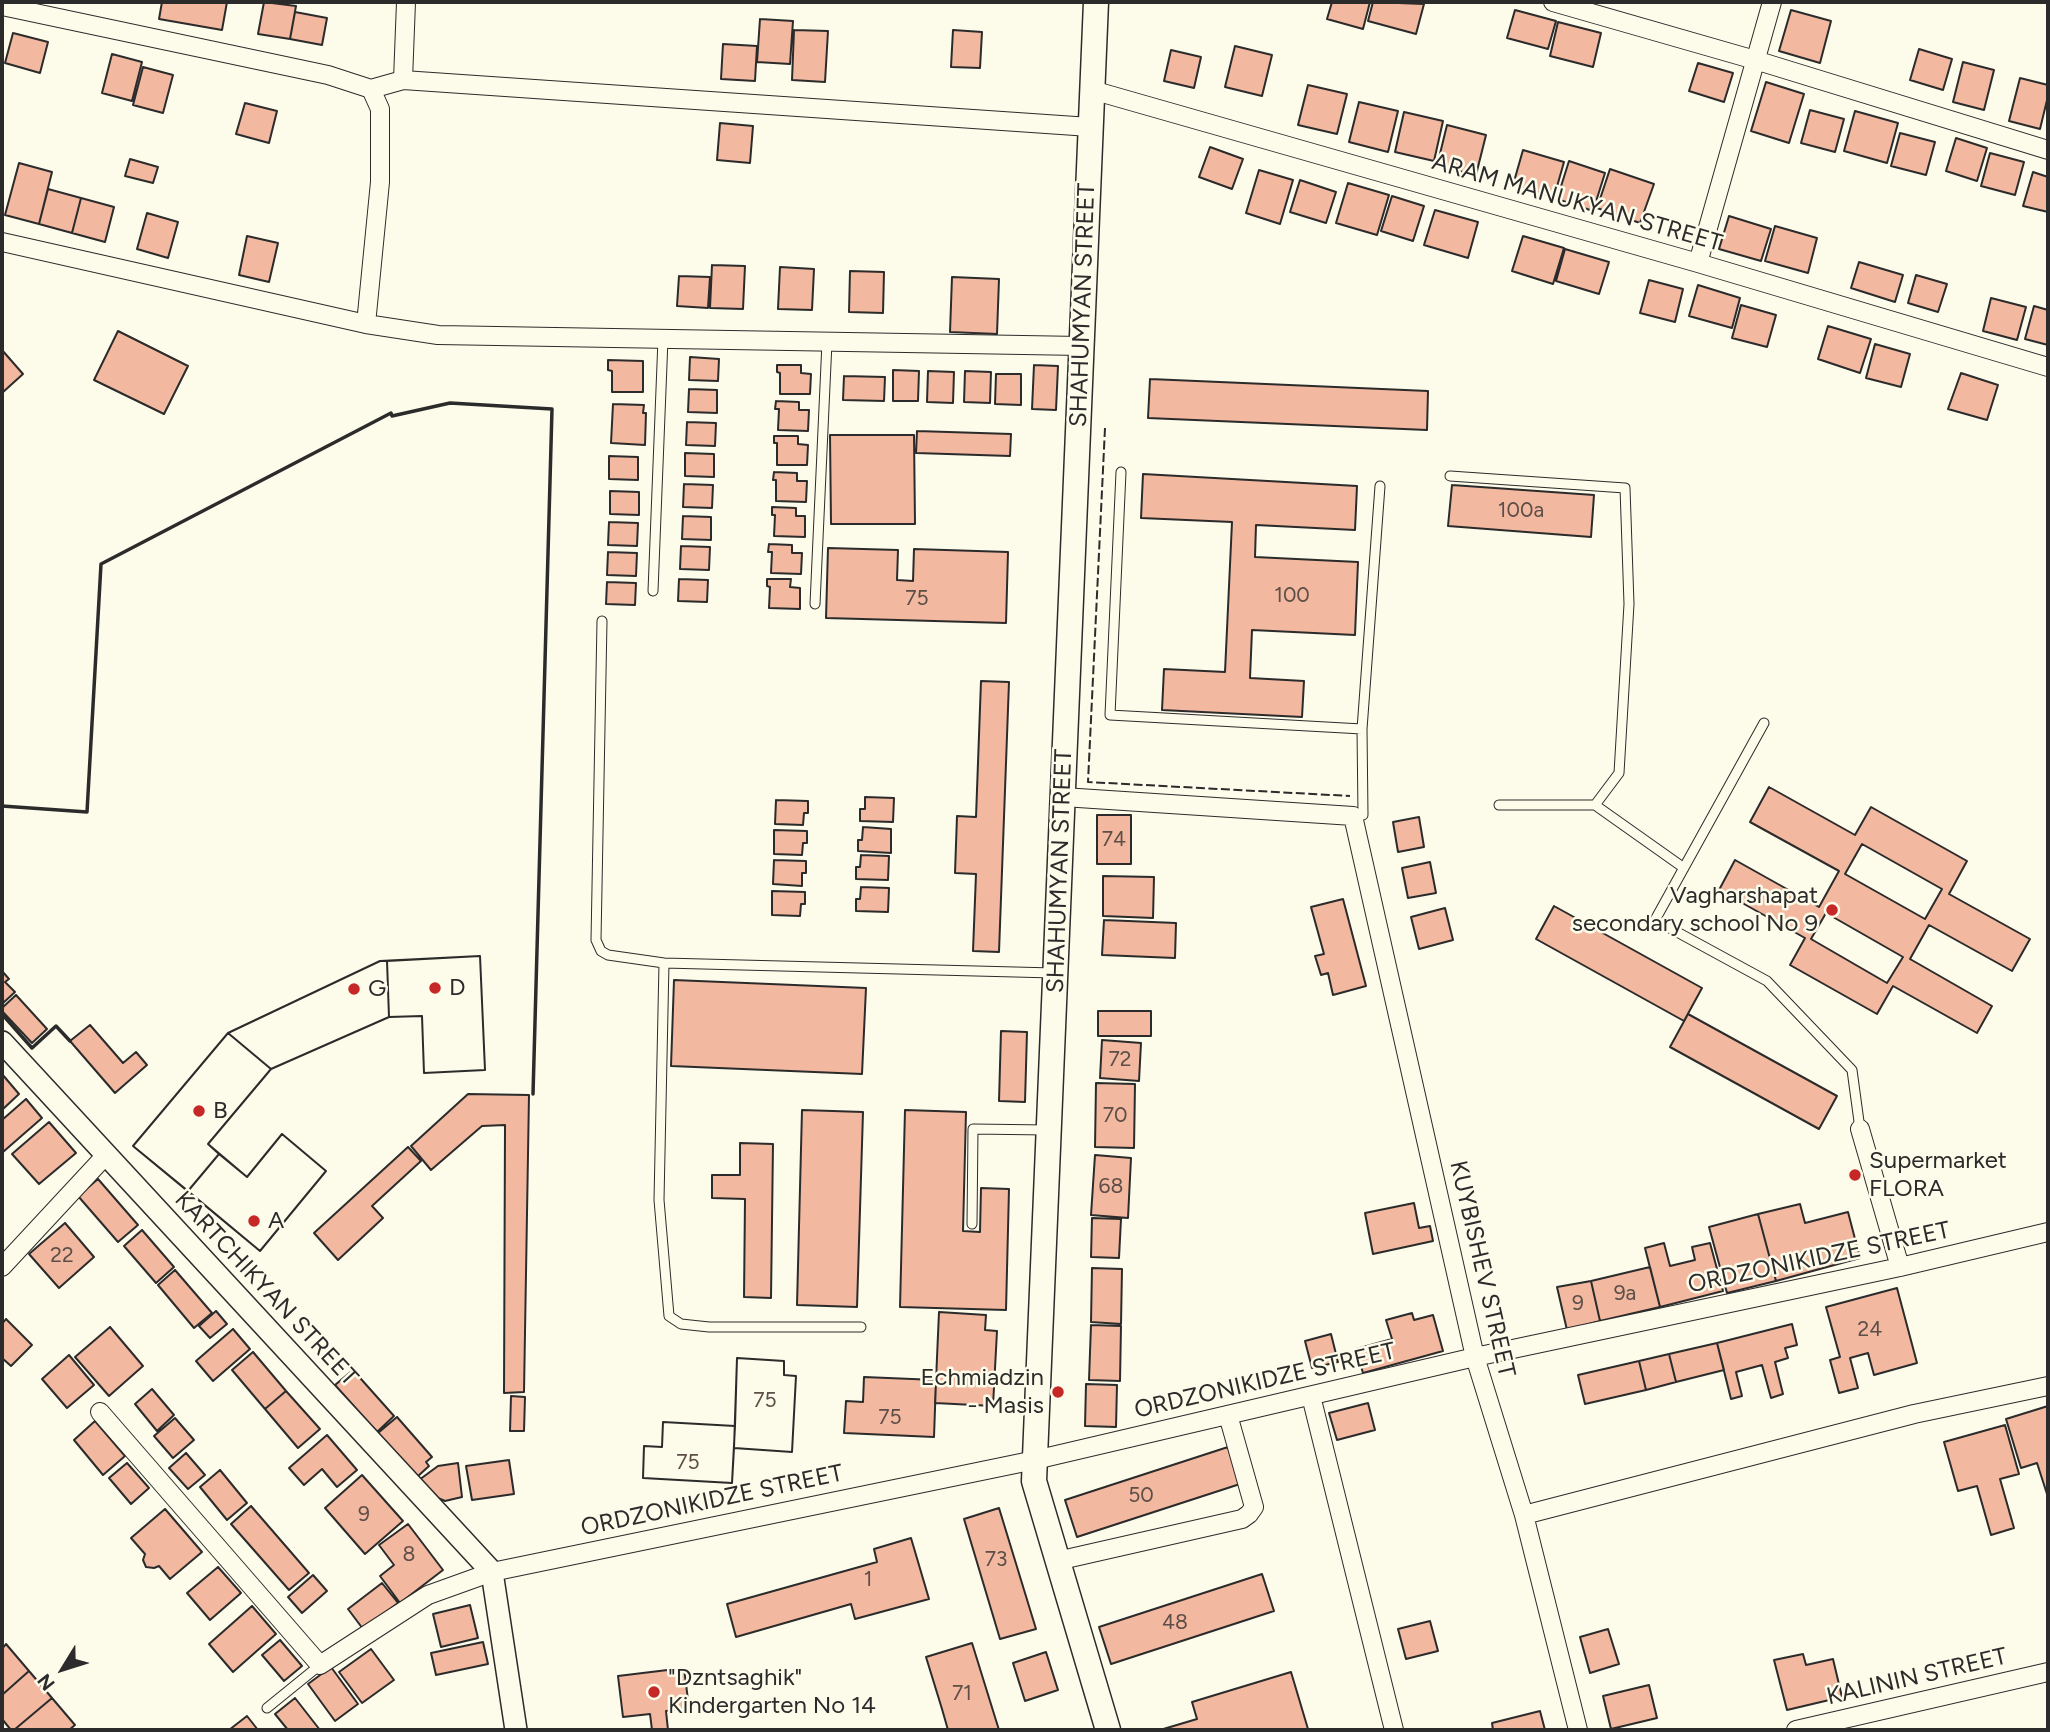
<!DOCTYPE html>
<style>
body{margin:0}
#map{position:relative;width:2050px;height:1732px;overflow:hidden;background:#fdfbea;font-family:Figtree,sans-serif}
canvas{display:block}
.frame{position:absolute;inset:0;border:4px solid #2b2b2b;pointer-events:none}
.north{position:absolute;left:28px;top:1634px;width:70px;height:70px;-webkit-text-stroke:5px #fdfbea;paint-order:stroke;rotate:232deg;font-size:19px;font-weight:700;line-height:28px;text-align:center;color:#2b2b2b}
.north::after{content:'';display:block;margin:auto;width:24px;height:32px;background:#2b2b2b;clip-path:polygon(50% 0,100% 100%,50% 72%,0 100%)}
</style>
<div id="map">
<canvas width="2050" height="1732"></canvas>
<div class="frame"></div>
<div class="north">N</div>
</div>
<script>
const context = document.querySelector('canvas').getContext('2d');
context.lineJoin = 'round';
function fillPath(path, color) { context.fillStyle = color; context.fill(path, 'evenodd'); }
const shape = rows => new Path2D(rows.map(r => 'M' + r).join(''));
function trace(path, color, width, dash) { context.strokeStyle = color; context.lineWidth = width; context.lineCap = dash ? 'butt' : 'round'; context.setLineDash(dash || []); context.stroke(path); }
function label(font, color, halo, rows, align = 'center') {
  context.font = font + ' Figtree,sans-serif'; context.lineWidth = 5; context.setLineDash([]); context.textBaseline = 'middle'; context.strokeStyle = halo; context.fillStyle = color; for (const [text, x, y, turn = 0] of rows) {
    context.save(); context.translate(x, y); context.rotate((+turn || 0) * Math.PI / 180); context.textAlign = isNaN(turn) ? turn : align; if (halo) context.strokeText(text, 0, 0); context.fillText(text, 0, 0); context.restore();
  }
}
const building = shape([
 [162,2,227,2,222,30,159,19,162,2],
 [264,2,296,6,290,39,258,34,264,2],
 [1332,2,1370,2,1363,29,1327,19,1332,2],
 [1373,2,1424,4,1416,34,1368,21,1373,2],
 [1515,10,1556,21,1548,49,1507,38,1515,10],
 [1791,10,1831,21,1820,63,1779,51,1791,10],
 [295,12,327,18,322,45,290,39,295,12],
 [760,19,793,21,790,64,757,62,760,19],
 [1558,22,1601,33,1593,67,1550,56,1558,22],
 [794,30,828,31,825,82,792,80,794,30],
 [953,30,982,32,980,68,951,67,953,30],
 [13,33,48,42,40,73,5,63,13,33],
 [723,44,757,46,755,81,721,79,723,44],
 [1235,46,1272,55,1262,96,1225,87,1235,46],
 [1919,49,1952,59,1943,90,1910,80,1919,49],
 [1171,50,1201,57,1194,88,1164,81,1171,50],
 [112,54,142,62,132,101,102,93,112,54],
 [1963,62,1994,70,1984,110,1953,102,1963,62],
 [1698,63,1733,73,1724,102,1689,91,1698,63],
 [143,67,173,75,163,113,133,105,143,67],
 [2020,78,2048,85,2048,96,2040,129,2009,121,2020,78],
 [1766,82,1804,94,1789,143,1751,131,1766,82],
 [1308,85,1347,94,1337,134,1298,125,1308,85],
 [1359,102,1398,111,1388,152,1349,142,1359,102],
 [245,103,277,111,269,143,236,134,245,103],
 [1810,110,1844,119,1835,152,1801,143,1810,110],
 [1855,111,1898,123,1887,163,1844,151,1855,111],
 [1404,112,1443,121,1434,161,1395,152,1404,112],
 [720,123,753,126,750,163,717,160,720,123],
 [1447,125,1486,135,1476,175,1437,166,1447,125],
 [1900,133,1935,142,1926,175,1891,166,1900,133],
 [1956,138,1987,148,1977,181,1946,171,1956,138],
 [1210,147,1243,159,1232,189,1199,177,1210,147],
 [1523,150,1564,162,1554,197,1513,185,1523,150],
 [1990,153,2024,162,2015,195,1981,186,1990,153],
 [130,159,158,167,153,183,125,176,130,159],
 [1569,161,1605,173,1593,211,1557,199,1569,161],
 [19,163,52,172,39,224,5,215,19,163],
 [1610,169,1654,184,1640,223,1597,208,1610,169],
 [1259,170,1293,180,1280,224,1246,213,1259,170],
 [2033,172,2048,177,2048,212,2023,206,2033,172],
 [1300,180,1336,192,1326,223,1290,212,1300,180],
 [1348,183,1389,195,1377,235,1336,223,1348,183],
 [48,189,81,198,72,233,39,224,48,189],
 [1392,196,1424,206,1413,241,1381,231,1392,196],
 [81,198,114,207,105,242,72,233,81,198],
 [1435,210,1478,222,1468,258,1424,245,1435,210],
 [147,213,178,222,168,258,137,249,147,213],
 [1729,216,1771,229,1761,261,1719,249,1729,216],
 [1775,226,1817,238,1808,273,1765,261,1775,226],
 [247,236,278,243,269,282,239,275,247,236],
 [1523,236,1564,248,1553,284,1512,271,1523,236],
 [1565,249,1609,262,1599,294,1556,281,1565,249],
 [1859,262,1903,275,1895,302,1851,288,1859,262],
 [712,265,745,266,743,309,710,308,712,265],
 [780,267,814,269,812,310,778,309,780,267],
 [850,271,884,272,883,313,849,312,850,271],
 [1916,275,1947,284,1938,312,1908,303,1916,275],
 [679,276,710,277,708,308,677,306,679,276],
 [952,277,999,279,997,334,950,332,952,277],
 [1649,280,1683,289,1675,322,1640,313,1649,280],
 [1698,285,1740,298,1732,328,1689,316,1698,285],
 [1991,298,2026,307,2017,340,1983,331,1991,298],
 [1741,305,1776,315,1767,347,1732,338,1741,305],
 [2034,306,2048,310,2048,345,2025,339,2034,306],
 [1828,326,1871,339,1860,373,1818,359,1828,326],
 [118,331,188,366,164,414,94,380,118,331],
 [1875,344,1910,354,1901,387,1866,378,1875,344],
 [2,350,23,374,2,393,2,350],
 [690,357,719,359,718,381,689,380,690,357],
 [608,360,643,361,643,392,612,392,612,371,608,370,608,360],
 [777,365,801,365,801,373,811,374,810,394,780,394,780,373,777,372,777,365],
 [1034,365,1058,366,1056,410,1032,409,1034,365],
 [893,370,919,371,918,401,893,401,893,370],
 [928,371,954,372,953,403,927,402,928,371],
 [965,371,991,372,990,403,964,402,965,371],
 [1961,373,1998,385,1987,420,1948,409,1961,373],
 [996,374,1021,374,1021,405,995,404,996,374],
 [844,376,885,377,884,401,843,400,844,376],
 [1150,379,1428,391,1427,430,1148,418,1150,379],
 [689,389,717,390,717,413,688,412,689,389],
 [776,401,799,402,799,410,809,410,808,431,778,430,779,409,775,409,776,401],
 [613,404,644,405,643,413,646,413,645,445,611,443,613,404],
 [687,422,716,423,715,446,686,445,687,422],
 [917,431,1011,434,1010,456,916,453,917,431],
 [830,435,914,435,915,524,831,524,830,435],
 [774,436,798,436,798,444,808,445,807,465,777,465,777,443,774,443,774,436],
 [685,453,714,454,714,477,685,476,685,453],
 [609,456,638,457,638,480,609,479,609,456],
 [774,472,797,473,797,481,807,481,806,502,776,501,776,480,773,480,774,472],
 [1143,474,1357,486,1355,530,1256,525,1255,557,1358,562,1355,635,1252,630,1250,678,1304,681,1302,717,1162,710,1164,669,1225,672,1232,522,1141,518,1143,474],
 [684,484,713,485,712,508,683,507,684,484],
 [1452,485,1594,495,1591,537,1448,526,1452,485],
 [610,491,639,492,639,515,610,514,610,491],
 [772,507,796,508,796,516,805,516,805,537,774,536,775,515,772,515,772,507],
 [683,516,711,517,711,540,682,539,683,516],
 [609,522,638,523,637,546,608,545,609,522],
 [769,544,792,545,792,553,802,553,801,574,771,573,772,552,768,552,769,544],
 [681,546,710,547,709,570,680,569,681,546],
 [828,548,898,550,897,580,913,581,914,549,1008,552,1006,623,826,618,828,548],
 [608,552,637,553,636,576,607,575,608,552],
 [679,579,708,580,707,602,678,601,679,579],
 [767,579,791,579,790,587,800,588,800,609,769,608,770,587,767,586,767,579],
 [607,582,636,583,635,605,606,604,607,582],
 [981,681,1009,682,999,952,973,951,976,874,955,873,957,816,976,817,981,681],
 [1769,787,1855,835,1871,807,1967,861,1949,894,2030,939,2012,971,1929,925,1910,959,1992,1006,1977,1033,1893,986,1877,1014,1790,965,1805,938,1719,890,1735,860,1819,907,1839,871,1750,822,1769,787],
 [1862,844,1942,889,1925,919,1845,874,1862,844],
 [1826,913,1903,957,1887,983,1811,939,1826,913],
 [865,797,894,798,893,822,860,821,860,809,865,809,865,797],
 [776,800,808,801,808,813,804,813,803,825,775,824,776,800],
 [1097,815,1131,815,1131,864,1097,864,1097,815],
 [1419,817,1424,847,1398,852,1393,822,1419,817],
 [863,827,891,829,891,853,858,851,858,840,862,840,863,827],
 [774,830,807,831,807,843,803,843,802,855,774,854,774,830],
 [861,855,889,856,888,880,856,879,856,867,860,867,861,855],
 [774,860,806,861,806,873,802,873,802,886,773,884,774,860],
 [1430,862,1436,893,1408,898,1402,868,1430,862],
 [1103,876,1154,877,1153,918,1103,916,1103,876],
 [861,887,889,888,888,912,856,911,856,899,860,899,861,887],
 [772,891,805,892,805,904,801,904,800,916,772,915,772,891],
 [1343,899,1366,986,1333,995,1328,973,1321,975,1315,956,1324,954,1311,907,1343,899],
 [1554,906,1702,988,1684,1021,1536,939,1554,906],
 [1445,908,1453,940,1419,949,1411,917,1445,908],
 [1104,920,1176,923,1175,958,1102,955,1104,920],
 [480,956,485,1070,424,1073,422,1016,389,1017,271,1069,208,1144,247,1177,282,1134,326,1171,260,1251,133,1146,228,1033,380,961,480,956],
 [480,956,485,1070,424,1073,422,1016,389,1017,387,961,480,956],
 [380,961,387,961,389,1017,271,1069,228,1033,380,961],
 [2,971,9,979,5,982,15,992,2,1004,2,971],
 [674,980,866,988,862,1074,671,1066,674,980],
 [16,995,47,1029,32,1043,2,1011,2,1008,16,995],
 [1098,1011,1151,1011,1151,1036,1098,1036,1098,1011],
 [1688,1014,1837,1096,1819,1129,1670,1047,1688,1014],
 [90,1025,123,1063,136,1052,147,1065,115,1093,70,1041,90,1025],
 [1001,1031,1027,1032,1025,1102,999,1101,1001,1031],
 [228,1033,271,1069,208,1144,219,1154,188,1191,133,1146,228,1033],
 [1102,1040,1141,1043,1139,1081,1100,1078,1102,1040],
 [2,1074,19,1094,2,1110,2,1074],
 [1096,1083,1135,1084,1134,1148,1095,1147,1096,1083],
 [468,1094,529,1095,524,1392,504,1393,505,1125,482,1126,431,1170,411,1146,468,1094],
 [26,1099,42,1118,3,1152,2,1120,26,1099],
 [802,1110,863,1112,857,1307,797,1305,802,1110],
 [905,1110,966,1112,963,1231,980,1232,981,1188,1009,1189,1006,1310,900,1307,905,1110],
 [49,1122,76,1153,39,1184,12,1154,49,1122],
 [282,1134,326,1171,260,1251,188,1191,219,1154,247,1177,282,1134],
 [740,1143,773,1144,771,1298,744,1297,745,1199,712,1198,712,1175,740,1175,740,1143],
 [408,1147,421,1161,372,1206,383,1218,338,1260,314,1233,408,1147],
 [1095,1155,1131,1158,1128,1218,1091,1215,1095,1155],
 [98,1179,138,1225,118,1242,78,1196,98,1179],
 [1414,1203,1419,1228,1430,1226,1433,1241,1373,1254,1365,1213,1414,1203],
 [1800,1204,1805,1223,1848,1212,1860,1258,1776,1281,1758,1214,1800,1204],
 [1758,1214,1776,1281,1727,1293,1709,1227,1758,1214],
 [1092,1218,1121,1219,1119,1258,1091,1257,1092,1218],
 [65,1223,94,1257,59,1288,29,1254,65,1223],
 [142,1230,174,1267,156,1283,124,1246,142,1230],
 [1664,1243,1670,1266,1695,1260,1692,1247,1710,1243,1723,1291,1660,1307,1645,1248,1664,1243],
 [1650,1267,1660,1307,1600,1321,1591,1281,1650,1267],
 [1092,1268,1122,1269,1121,1324,1091,1322,1092,1268],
 [175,1270,212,1313,194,1328,158,1285,175,1270],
 [1591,1281,1600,1321,1567,1330,1557,1287,1591,1281],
 [1897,1288,1917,1363,1874,1375,1868,1353,1850,1358,1858,1388,1839,1393,1830,1360,1840,1357,1826,1307,1897,1288],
 [216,1311,227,1324,210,1338,199,1326,216,1311],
 [939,1312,986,1315,985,1330,997,1331,993,1406,935,1403,939,1312],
 [1412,1313,1414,1320,1433,1315,1443,1351,1363,1373,1356,1349,1392,1339,1386,1320,1412,1313],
 [6,1319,32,1345,11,1366,2,1358,2,1324,6,1319],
 [1792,1324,1797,1345,1785,1348,1788,1358,1775,1362,1783,1394,1771,1398,1762,1365,1736,1372,1742,1396,1731,1399,1717,1343,1792,1324],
 [1091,1325,1121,1326,1120,1381,1089,1380,1091,1325],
 [110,1327,143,1366,109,1396,75,1357,110,1327],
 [233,1329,250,1349,213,1381,196,1361,233,1329],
 [1331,1334,1338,1362,1312,1368,1305,1341,1331,1334],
 [1717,1343,1724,1370,1676,1382,1669,1354,1717,1343],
 [253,1352,286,1391,265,1409,232,1370,253,1352],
 [1669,1354,1676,1382,1646,1390,1639,1361,1669,1354],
 [69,1355,94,1385,67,1408,42,1379,69,1355],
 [737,1358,784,1361,784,1375,796,1376,792,1452,734,1448,732,1483,643,1478,644,1446,662,1447,663,1422,735,1426,737,1358],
 [737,1358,784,1361,784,1375,796,1376,792,1452,734,1448,737,1358],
 [1639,1361,1646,1390,1585,1404,1578,1375,1639,1361],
 [353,1370,394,1416,377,1432,335,1385,353,1370],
 [864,1377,936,1380,934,1437,844,1433,846,1401,863,1402,864,1377],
 [1086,1384,1117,1385,1116,1427,1085,1426,1086,1384],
 [152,1389,174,1415,157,1431,135,1404,152,1389],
 [286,1391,320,1429,298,1448,265,1409,286,1391],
 [511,1396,525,1397,524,1431,510,1431,511,1396],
 [1368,1403,1375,1430,1337,1440,1329,1413,1368,1403],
 [2048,1406,2048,1494,2047,1494,2037,1463,2021,1468,2006,1419,2048,1406],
 [397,1417,432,1457,426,1462,429,1466,417,1477,378,1433,397,1417],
 [175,1418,194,1440,173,1458,154,1436,175,1418],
 [95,1421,125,1456,103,1475,74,1440,95,1421],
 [663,1422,735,1426,732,1483,643,1478,644,1446,662,1447,663,1422],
 [2005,1425,2019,1474,2000,1479,2014,1528,1991,1535,1977,1486,1958,1491,1944,1442,2005,1425],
 [327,1435,357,1470,337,1487,322,1469,304,1485,289,1468,327,1435],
 [1228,1447,1240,1484,1077,1537,1065,1500,1228,1447],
 [186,1453,205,1475,188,1489,169,1468,186,1453],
 [509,1460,514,1494,472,1500,466,1466,509,1460],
 [127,1463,149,1488,131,1504,109,1478,127,1463],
 [458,1463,462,1497,445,1501,438,1498,419,1480,438,1466,458,1463],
 [220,1470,247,1503,227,1520,200,1487,220,1470],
 [362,1475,403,1521,365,1554,325,1508,362,1475],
 [251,1506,309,1573,289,1590,231,1524,251,1506],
 [999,1508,1036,1629,1000,1639,964,1519,999,1508],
 [165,1509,202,1552,170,1579,159,1566,154,1568,146,1567,143,1560,145,1554,131,1538,165,1509],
 [408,1524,443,1570,400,1603,380,1576,394,1565,379,1545,408,1524],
 [911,1538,929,1599,855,1619,851,1604,736,1637,727,1604,877,1562,874,1549,911,1538],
 [218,1567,241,1593,210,1620,187,1593,218,1567],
 [1262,1574,1274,1611,1111,1664,1099,1627,1262,1574],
 [313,1575,327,1591,302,1613,288,1597,313,1575],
 [382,1583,398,1603,363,1629,348,1609,382,1583],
 [470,1605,478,1638,441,1647,433,1614,470,1605],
 [252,1606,276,1634,233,1672,209,1644,252,1606],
 [1430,1621,1438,1651,1406,1659,1398,1629,1430,1621],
 [1608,1629,1619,1664,1590,1673,1580,1637,1608,1629],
 [280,1640,302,1666,284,1681,262,1655,280,1640],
 [483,1642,488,1664,436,1675,431,1653,483,1642],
 [972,1643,999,1730,948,1730,942,1709,926,1657,972,1643],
 [6,1644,29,1671,2,1695,2,1649,6,1644],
 [371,1649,394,1680,362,1703,339,1672,371,1649],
 [1046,1652,1058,1690,1025,1701,1013,1663,1046,1652],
 [1803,1654,1806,1665,1833,1659,1842,1697,1787,1710,1774,1660,1803,1654],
 [331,1667,358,1704,335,1721,308,1684,331,1667],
 [684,1668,689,1708,666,1711,668,1730,652,1730,650,1714,623,1717,618,1676,684,1668],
 [29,1671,52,1698,14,1730,11,1730,2,1719,2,1695,29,1671],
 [1291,1672,1308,1729,1160,1730,1197,1719,1192,1702,1291,1672],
 [1649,1685,1657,1718,1611,1729,1603,1696,1649,1685],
 [52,1698,75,1725,69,1730,14,1730,52,1698],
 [295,1698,320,1730,288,1730,275,1714,295,1698],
 [1540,1711,1545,1730,1493,1730,1492,1723,1540,1711],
 [247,1716,258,1730,229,1730,247,1716]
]);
fillPath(building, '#f2b8a0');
trace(building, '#2b2b2b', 2);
const service = shape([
 [1121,472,1110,715,1362,729],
 [1450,476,1625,488,1629,604,1619,773,1595,805],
 [653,591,663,339],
 [815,604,827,342],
 [602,621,596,940,601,951,608,955,664,963,1054,973],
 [1764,723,1655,920,1767,981,1852,1070,1860,1129],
 [1499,805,1595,805,1684,868],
 [1363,815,1362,729,1380,486],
 [664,963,659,1200,669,1316,681,1324,709,1327,861,1327],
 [972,1224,973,1129,1047,1130],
 [267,1708,320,1665]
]);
const minor = shape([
 [1553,2,1755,60,2048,150],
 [2,6,328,75,371,89,403,80,1090,127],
 [403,80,406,2],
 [1092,90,1698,263,2048,367],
 [2,242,366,324,438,335,1081,346],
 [1698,263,1772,2],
 [366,324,380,182,380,109,371,89],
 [1063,797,1353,816,1475,1357,1524,1515,1578,1730],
 [1860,1129,1900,1267],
 [2,1267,106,1155],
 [1311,1396,1394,1730],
 [100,1412,320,1665,428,1595,492,1572,1035,1460,1475,1357,1900,1267,2048,1232],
 [1524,1515,1914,1414,2048,1386],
 [1057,1561,1242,1519,1249,1514,1254,1507,1228,1415],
 [1796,1730,2048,1672]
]);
const tertiary = shape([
 [2,1042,492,1572,516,1730]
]);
const secondary = shape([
 [1096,2,1034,1481,1108,1730]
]);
trace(service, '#2b2b2b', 11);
trace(minor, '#2b2b2b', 20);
trace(tertiary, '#2b2b2b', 24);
trace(secondary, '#2b2b2b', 27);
trace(service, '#fdfbea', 9);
trace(minor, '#fdfbea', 18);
trace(tertiary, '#fdfbea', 21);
trace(secondary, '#fdfbea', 24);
trace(shape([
 [1105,428,1088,782,1350,796]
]), '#2b2b2b', 2, [9, 3.5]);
trace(shape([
 [2,806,87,812,101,564,391,413,392,416,450,403,552,409,533,1094],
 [2,1014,32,1048,56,1026,70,1041]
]), '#2b2b2b', 3.5);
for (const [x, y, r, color] of [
 [1832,910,7,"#c62828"],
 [435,988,7,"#c62828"],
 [354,989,7,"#c62828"],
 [199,1111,7,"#c62828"],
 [1855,1175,7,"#c62828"],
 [254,1221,7,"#c62828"],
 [1058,1392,7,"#c62828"],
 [654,1692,7,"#c62828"]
]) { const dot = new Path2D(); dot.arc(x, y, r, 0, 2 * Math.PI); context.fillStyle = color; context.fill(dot); trace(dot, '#fdfbea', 2.5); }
label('21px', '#5d4e48', null, [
 ["100a",1521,511],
 ["100",1292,596],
 ["75",917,599],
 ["74",1114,840],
 ["72",1120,1060],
 ["70",1115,1116],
 ["68",1111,1187],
 ["22",62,1256],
 ["9a",1625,1294],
 ["9",1578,1304],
 ["24",1870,1330],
 ["75",765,1401],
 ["75",890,1418],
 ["75",688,1463],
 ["50",1141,1496],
 ["9",364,1515],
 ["8",409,1555],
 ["73",996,1560],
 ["1",868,1580],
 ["48",1175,1623],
 ["71",962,1694]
]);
label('24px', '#2b2b2b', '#fdfbea', [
 ["ARAM MANUKYAN STREET",1577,203,16],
 ["SHAHUMYAN STREET",1083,305,-88],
 ["SHAHUMYAN STREET",1060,871,-88],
 ["ORDZONIKIDZE STREET",1819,1258,-12],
 ["KUYBISHEV STREET",1482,1269,77],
 ["KARTCHIKYAN STREET",266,1289,47],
 ["ORDZONIKIDZE STREET",1265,1381,-13],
 ["ORDZONIKIDZE STREET",712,1501,-12],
 ["KALININ STREET",1917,1677,-13]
]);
label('24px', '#2b2b2b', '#fdfbea', [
 ["Vagharshapat",1818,896,"right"],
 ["secondary school No 9",1818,924,"right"],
 ["D",449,988],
 ["G",368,989],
 ["B",213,1111],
 ["Supermarket",1869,1161],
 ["FLORA",1869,1189],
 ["A",268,1221],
 ["Echmiadzin",1044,1378,"right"],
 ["- Masis",1044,1406,"right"],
 ["\"Dzntsaghik\"",668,1678],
 ["Kindergarten No 14",668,1706]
], 'left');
</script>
